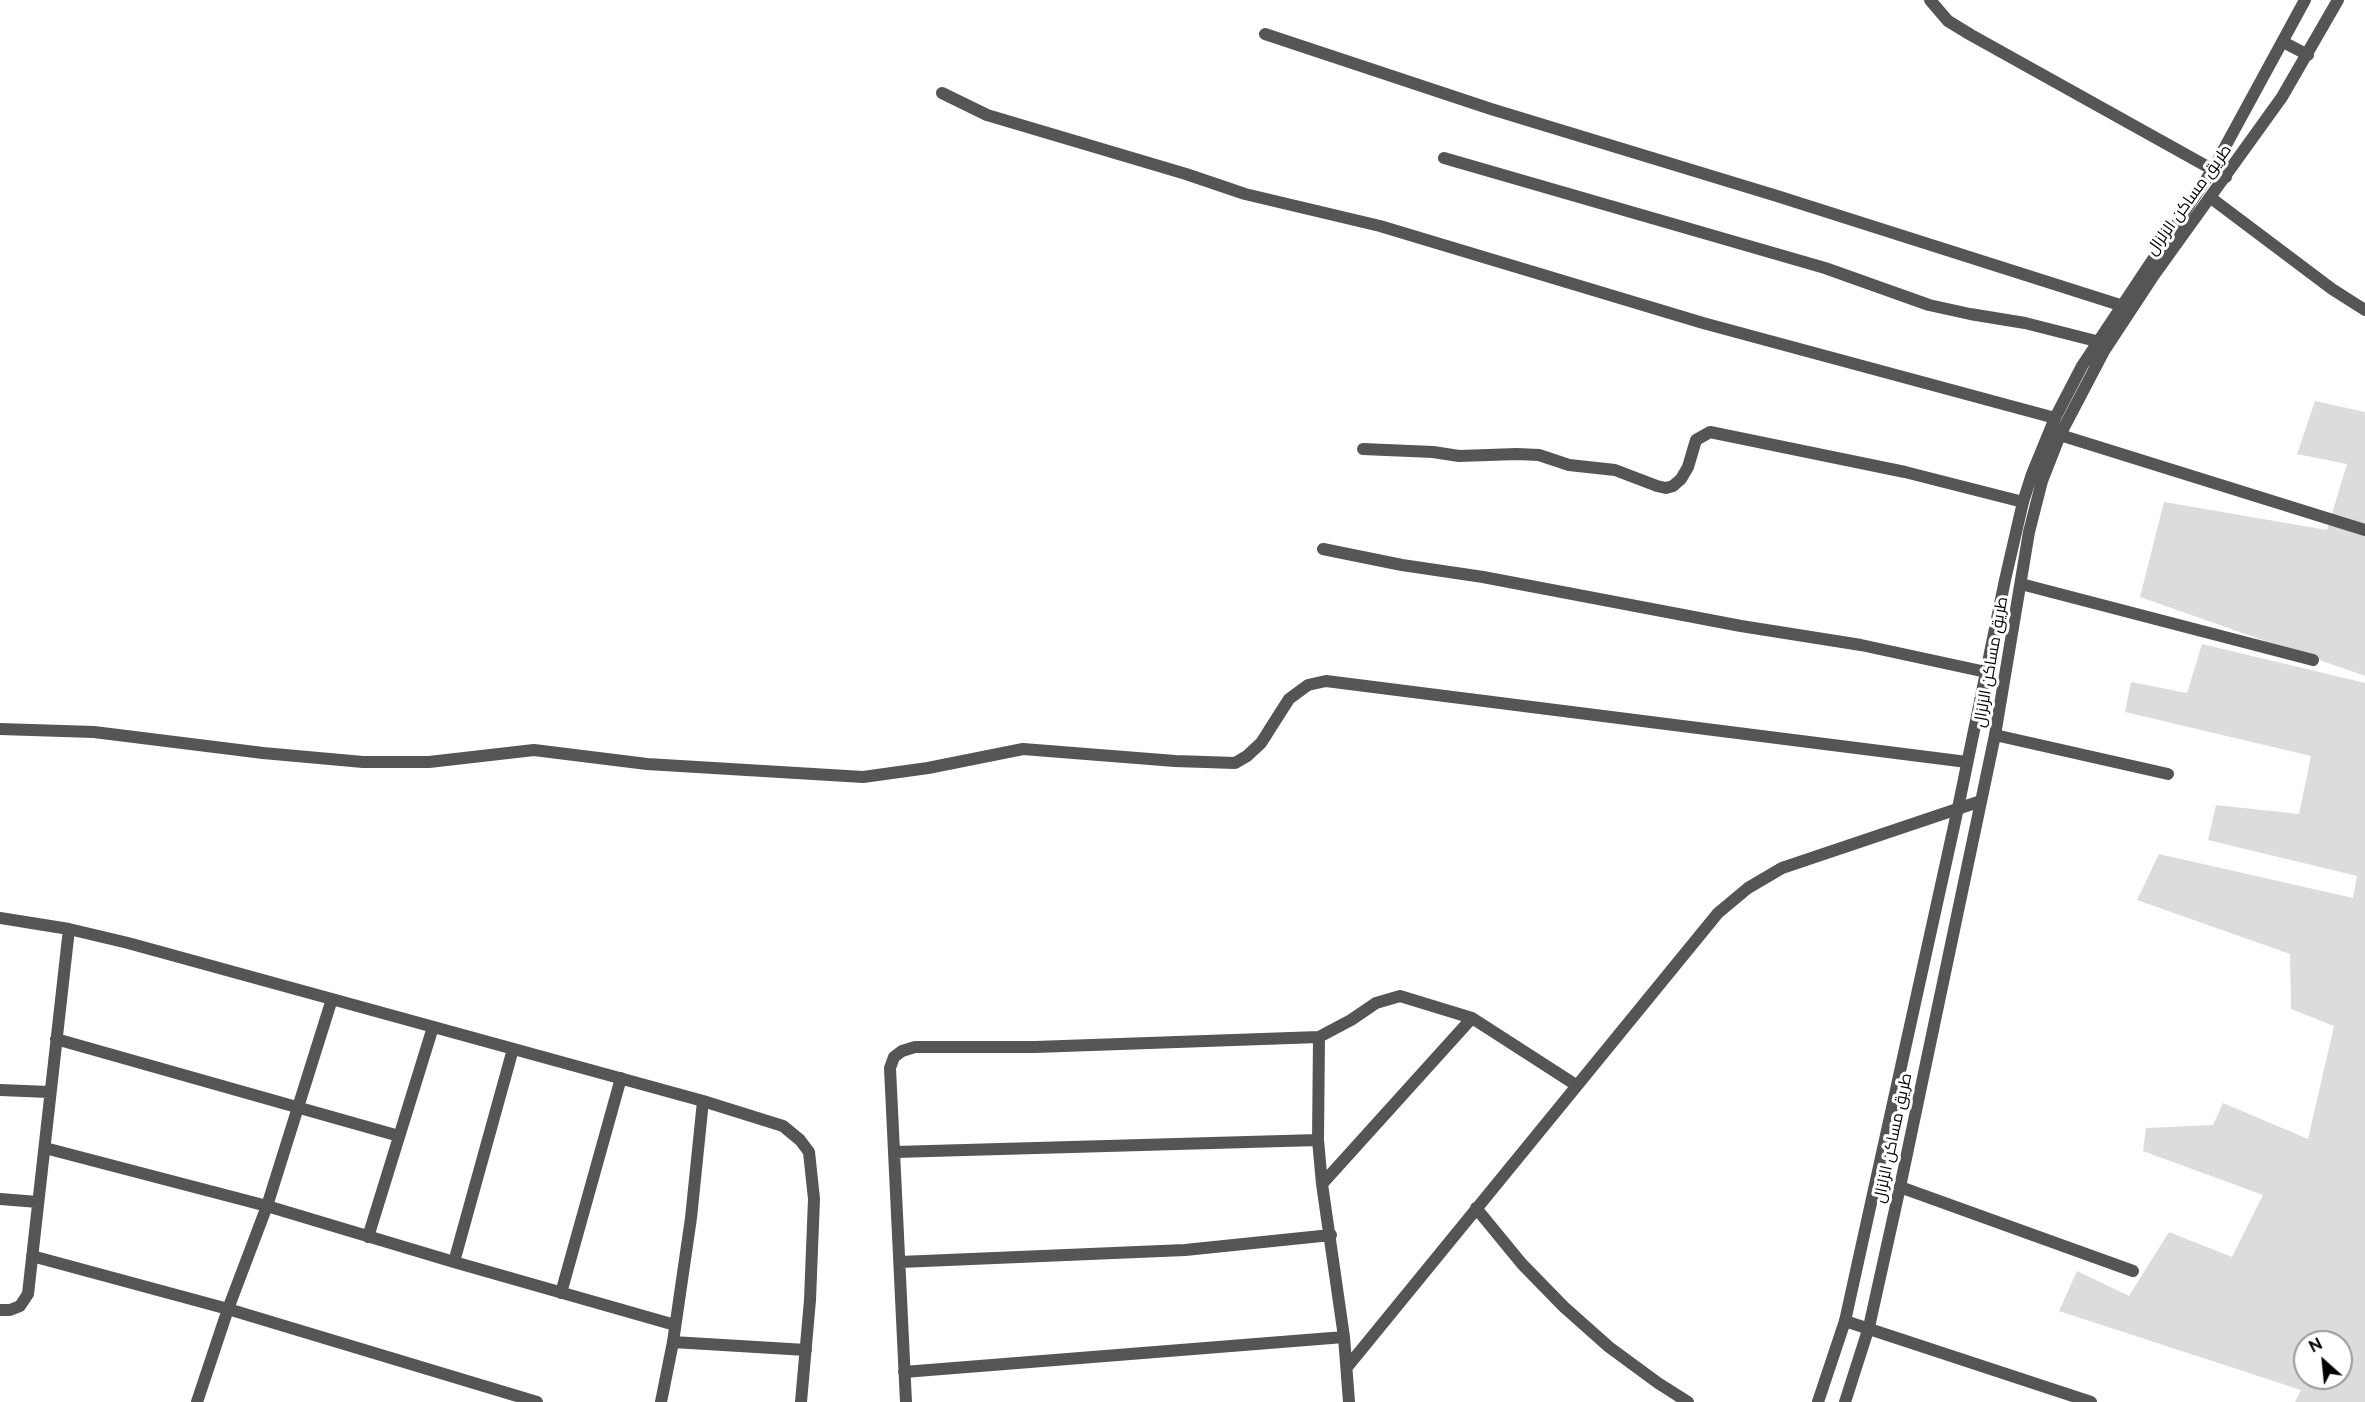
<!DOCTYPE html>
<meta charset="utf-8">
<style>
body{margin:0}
#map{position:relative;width:2365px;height:1402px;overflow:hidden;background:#fff;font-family:Raleway,sans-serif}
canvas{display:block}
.north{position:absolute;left:2293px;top:1330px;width:60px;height:60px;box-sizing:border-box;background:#fff;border:2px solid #999;border-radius:50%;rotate:333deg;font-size:16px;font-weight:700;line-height:24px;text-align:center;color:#000}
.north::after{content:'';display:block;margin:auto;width:21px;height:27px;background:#000;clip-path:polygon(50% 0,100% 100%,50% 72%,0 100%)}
</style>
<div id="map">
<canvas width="2365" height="1402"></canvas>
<div class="north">N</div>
</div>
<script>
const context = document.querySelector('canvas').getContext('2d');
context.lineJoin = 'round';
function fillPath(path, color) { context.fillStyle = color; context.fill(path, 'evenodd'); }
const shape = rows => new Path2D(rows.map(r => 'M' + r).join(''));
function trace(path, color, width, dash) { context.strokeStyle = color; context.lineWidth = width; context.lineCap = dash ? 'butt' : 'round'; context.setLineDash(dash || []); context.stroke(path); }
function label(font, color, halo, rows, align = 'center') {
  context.font = font + ' Raleway,Cairo,sans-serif'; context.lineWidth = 6; context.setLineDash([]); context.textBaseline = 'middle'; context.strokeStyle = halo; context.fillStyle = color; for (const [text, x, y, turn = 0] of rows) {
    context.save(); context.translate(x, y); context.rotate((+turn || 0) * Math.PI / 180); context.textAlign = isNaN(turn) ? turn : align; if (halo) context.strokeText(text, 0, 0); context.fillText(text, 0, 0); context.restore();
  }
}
fillPath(shape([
 [2315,401,2365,412,2365,676,2140,597,2164,502,2327,530,2347,464,2297,454],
 [2202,644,2365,683,2365,1402,2295,1402,2301,1390,2059,1311,2077,1271,2129,1296,2169,1232,2232,1257,2263,1195,2143,1151,2146,1128,2213,1125,2223,1103,2308,1139,2334,1026,2291,1009,2290,954,2137,900,2159,854,2353,898,2357,876,2208,840,2216,805,2299,814,2311,756,2125,712,2131,682,2187,693],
 [2305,1342,2341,1342,2341,1378,2305,1378]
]), '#dcdcdc');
trace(shape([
 [1930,0,1948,21,1971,35,2226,177],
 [1265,34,1491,109,1777,196,2120,305],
 [942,93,987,115,1186,174,1245,194,1380,226,1703,323,2055,418],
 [1444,158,1825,268,1929,305,1970,314,2025,323,2096,341],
 [2211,198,2332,289,2365,310],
 [2060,435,2365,530],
 [1363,449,1433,452,1459,456,1517,454,1539,455,1569,465,1615,470,1657,486,1666,488,1673,486,1681,479,1688,467,1696,440,1710,432,1905,472,2023,502],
 [1323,549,1402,565,1483,577,1741,626,1861,645,1986,672],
 [2021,584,2313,660],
 [0,729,94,732,263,753,363,762,429,762,534,750,647,764,863,777,928,768,1023,749,1175,761,1235,763,1247,756,1261,743,1289,699,1308,685,1326,681,1967,762],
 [1995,735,2168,774],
 [0,918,69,929,128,943,703,1101,783,1126,800,1140,809,1152,814,1199,810,1300,801,1402],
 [1319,1037,1318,1140,1322,1184,1344,1337,1349,1402],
 [56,1039,399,1136],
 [0,1090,49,1092],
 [45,1148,267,1206,454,1262,675,1325],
 [895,1152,1318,1140],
 [1322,1184,1472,1018],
 [1900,1187,2133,1271],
 [0,1199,38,1202],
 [1476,1208,1522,1264,1564,1307,1609,1347,1658,1383,1688,1402],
 [368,1237,433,1027],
 [32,1256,228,1309,537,1402],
 [454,1262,513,1049],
 [900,1262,1185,1250,1331,1235],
 [561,1293,621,1078],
 [0,1310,10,1310,20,1306,28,1294,69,929],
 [1845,1321,2091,1402],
 [673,1342,806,1350],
 [1348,1366,1718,913,1748,888,1782,868,1981,801],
 [904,1372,1344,1337],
 [197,1402,228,1309,267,1206,332,999],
 [661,1402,673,1342,691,1218,703,1101],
 [906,1402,890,1068,894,1057,902,1051,915,1047,1035,1047,1319,1037,1351,1020,1376,1003,1400,996,1472,1018,1576,1085]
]), '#555', 12);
trace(shape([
 [2283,42,2308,55],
 [1818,1402,1845,1321,1958,808,2005,580,2023,502,2032,474,2055,418,2082,366,2213,169,2305,0],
 [1845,1402,1869,1327,1900,1187,1995,735,2029,532,2042,481,2060,435,2104,351,2154,275,2282,97,2338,0]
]), '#555', 12);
label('16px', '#000', '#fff', [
 ["طريق مساكن الزلزال",2189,200,-54],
 ["طريق مساكن الزلزال",1991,662,-80],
 ["طريق مساكن الزلزال",1893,1138,-78]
]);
</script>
